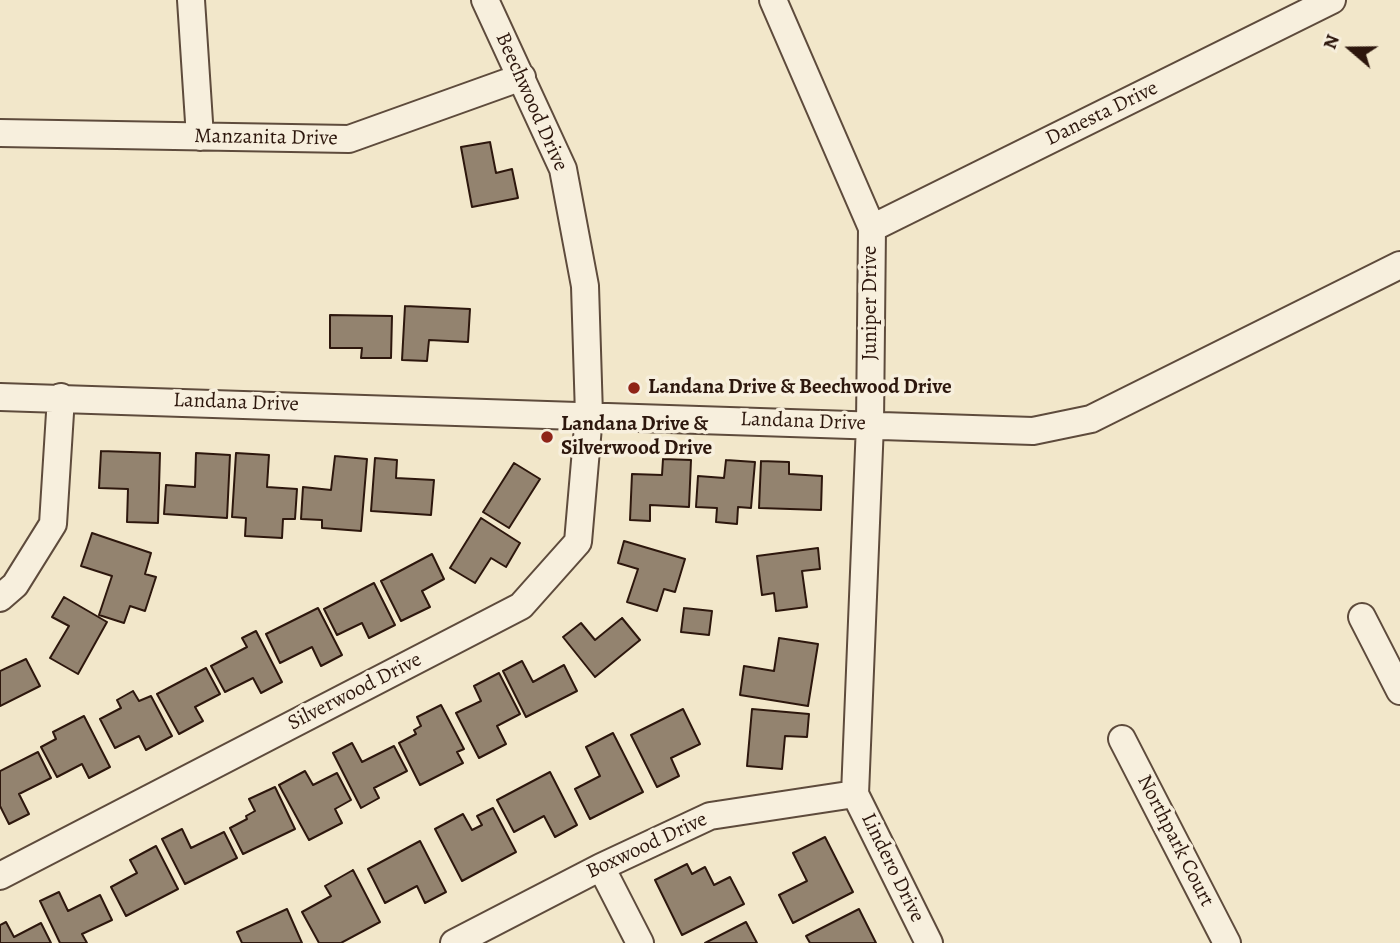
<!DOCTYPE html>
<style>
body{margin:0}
#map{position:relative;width:1400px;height:943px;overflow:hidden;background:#f2e7ca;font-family:Alegreya,serif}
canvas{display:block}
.north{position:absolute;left:1316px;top:14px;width:70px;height:70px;-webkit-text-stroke:5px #f7efdd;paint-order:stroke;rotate:290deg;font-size:19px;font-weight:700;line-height:28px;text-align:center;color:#2d170d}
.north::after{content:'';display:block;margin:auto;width:24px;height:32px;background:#2d170d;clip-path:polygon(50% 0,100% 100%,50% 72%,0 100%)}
</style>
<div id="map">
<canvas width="1400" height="943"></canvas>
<div class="north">N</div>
</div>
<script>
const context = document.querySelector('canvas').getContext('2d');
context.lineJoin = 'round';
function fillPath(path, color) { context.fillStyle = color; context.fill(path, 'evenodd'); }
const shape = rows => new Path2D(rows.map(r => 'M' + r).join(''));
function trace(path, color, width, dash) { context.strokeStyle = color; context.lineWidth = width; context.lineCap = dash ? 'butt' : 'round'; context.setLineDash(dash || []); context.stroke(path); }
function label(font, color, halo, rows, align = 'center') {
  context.font = font + ' Alegreya,serif'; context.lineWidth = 7; context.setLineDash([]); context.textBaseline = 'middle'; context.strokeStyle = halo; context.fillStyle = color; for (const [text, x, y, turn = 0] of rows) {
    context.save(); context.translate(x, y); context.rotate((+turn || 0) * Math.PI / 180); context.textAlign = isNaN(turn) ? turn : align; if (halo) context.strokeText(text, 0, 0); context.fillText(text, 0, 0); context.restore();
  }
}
const building = shape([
 [490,142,496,173,512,169,518,198,472,207,461,147,490,142],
 [405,306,470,309,468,342,429,340,427,361,402,360,405,306],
 [330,315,392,316,391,358,361,358,362,348,330,348,330,315],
 [101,451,160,453,158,523,127,522,128,489,99,488,101,451],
 [196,453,230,455,227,518,164,514,166,485,195,487,196,453],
 [236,453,269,455,267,487,297,489,295,519,283,519,282,538,245,536,246,518,232,517,236,453],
 [335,456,367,459,361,531,322,528,322,520,301,519,303,487,331,490,335,456],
 [375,458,397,460,396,478,434,480,431,515,371,511,375,458],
 [663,459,691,460,689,507,650,505,650,521,630,520,632,474,662,475,663,459],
 [726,460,755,462,751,508,738,507,737,524,716,522,717,508,696,507,698,476,724,478,726,460],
 [761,461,789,462,789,474,822,476,821,510,759,508,761,461],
 [514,463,540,479,509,528,483,512,514,463],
 [481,518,520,543,506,567,491,558,475,583,450,568,481,518],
 [92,533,151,553,145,574,156,577,145,611,130,606,124,623,99,615,112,576,81,566,92,533],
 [624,541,685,559,675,592,664,589,657,611,627,602,638,569,618,563,624,541],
 [818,548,820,569,802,571,807,607,776,611,774,593,762,595,757,556,818,548],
 [432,554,444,579,422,591,430,607,401,621,381,581,432,554],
 [374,583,395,625,369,638,362,623,337,635,324,609,374,583],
 [64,597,107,622,78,674,50,658,69,626,52,617,64,597],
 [318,608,342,655,321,666,312,647,280,663,266,634,318,608],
 [684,608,712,611,709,635,681,632,684,608],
 [622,618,640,640,595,677,563,637,581,623,595,640,622,618],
 [256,631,282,682,261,693,253,678,225,692,211,666,247,647,242,638,256,631],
 [779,638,818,644,808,706,740,695,744,666,774,671,779,638],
 [26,659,40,686,0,706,0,671,26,659],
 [522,661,533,682,564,665,577,691,526,717,503,671,522,661],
 [206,668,220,694,195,707,203,721,179,734,157,694,206,668],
 [499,673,520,714,497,726,506,744,479,758,456,713,481,701,474,686,499,673],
 [133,691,139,701,151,696,172,736,146,750,139,736,115,748,100,719,121,708,117,700,133,691],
 [441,705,464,749,457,752,463,763,420,785,399,743,416,734,414,730,421,726,417,717,441,705],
 [683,709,700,744,671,758,679,776,657,787,631,735,683,709],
 [752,709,809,714,807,737,785,736,782,769,747,766,752,709],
 [84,716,110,767,89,778,82,764,57,777,41,747,56,739,53,732,84,716],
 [613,733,643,792,590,819,575,789,600,776,586,747,613,733],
 [352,743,362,762,394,746,407,771,374,788,379,798,361,808,333,753,352,743],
 [38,752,51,778,19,794,29,814,9,824,0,806,0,771,38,752],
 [305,771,313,785,337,773,351,800,335,809,342,823,309,840,279,785,305,771],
 [550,772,577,825,555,837,544,816,514,832,497,800,550,772],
 [275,787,295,829,243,854,230,828,247,819,246,816,255,811,249,799,275,787],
 [493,808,516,852,462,881,435,829,463,814,472,830,482,825,477,816,493,808],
 [182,829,191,848,224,832,237,858,185,884,162,839,182,829],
 [825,837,853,892,793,923,779,895,807,881,793,853,825,837],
 [420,841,446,892,425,903,417,886,385,903,368,869,420,841],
 [156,846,178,889,126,916,111,887,137,873,130,860,156,846],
 [687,864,692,874,705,867,714,885,730,877,744,904,682,935,655,880,687,864],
 [353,870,380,922,341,943,319,943,302,912,331,896,325,886,353,870],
 [59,892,68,911,100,895,112,920,82,934,87,943,60,943,40,901,59,892],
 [287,909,302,943,242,943,237,932,287,909],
 [859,909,876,943,810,943,806,936,859,909],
 [6,922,14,937,41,923,51,943,0,943,0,925,6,922],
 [746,922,757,943,705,943,746,922]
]);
fillPath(building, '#93836f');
trace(building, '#2d170d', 2);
const minor = shape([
 [191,0,200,137],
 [773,0,872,228,870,424,855,794,929,943],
 [0,133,349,139,522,77],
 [872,228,1332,0],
 [0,397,1033,431,1091,419,1400,265],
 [0,598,15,585,53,524,61,397],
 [1362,617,1400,691],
 [1122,739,1227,943],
 [601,867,640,943],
 [0,876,521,606,578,542,589,415,585,286,563,169,485,0],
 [454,943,601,867,710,816,855,794]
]);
trace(minor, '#5e4b3c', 30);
trace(minor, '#f7efdd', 26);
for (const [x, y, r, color] of [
 [634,388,7,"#8f2418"],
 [547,437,7,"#8f2418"]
]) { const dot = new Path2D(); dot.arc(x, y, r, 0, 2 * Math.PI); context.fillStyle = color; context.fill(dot); trace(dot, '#f7efdd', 2.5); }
label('21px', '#2d170d', '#f7efdd', [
 ["Beechwood Drive",531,102,66],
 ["Danesta Drive",1102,114,-26],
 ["Manzanita Drive",266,138,1],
 ["Juniper Drive",871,303,-90],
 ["Landana Drive",236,403,2],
 ["Landana Drive",803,422,2],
 ["Silverwood Drive",355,692,-27],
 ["Northpark Court",1175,841,63],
 ["Boxwood Drive",647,846,-25],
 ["Lindero Drive",892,868,64]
]);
label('bold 21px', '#2d170d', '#f7efdd', [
 ["Landana Drive & Beechwood Drive",648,388],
 ["Landana Drive &",561,425],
 ["Silverwood Drive",561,449]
], 'left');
</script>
